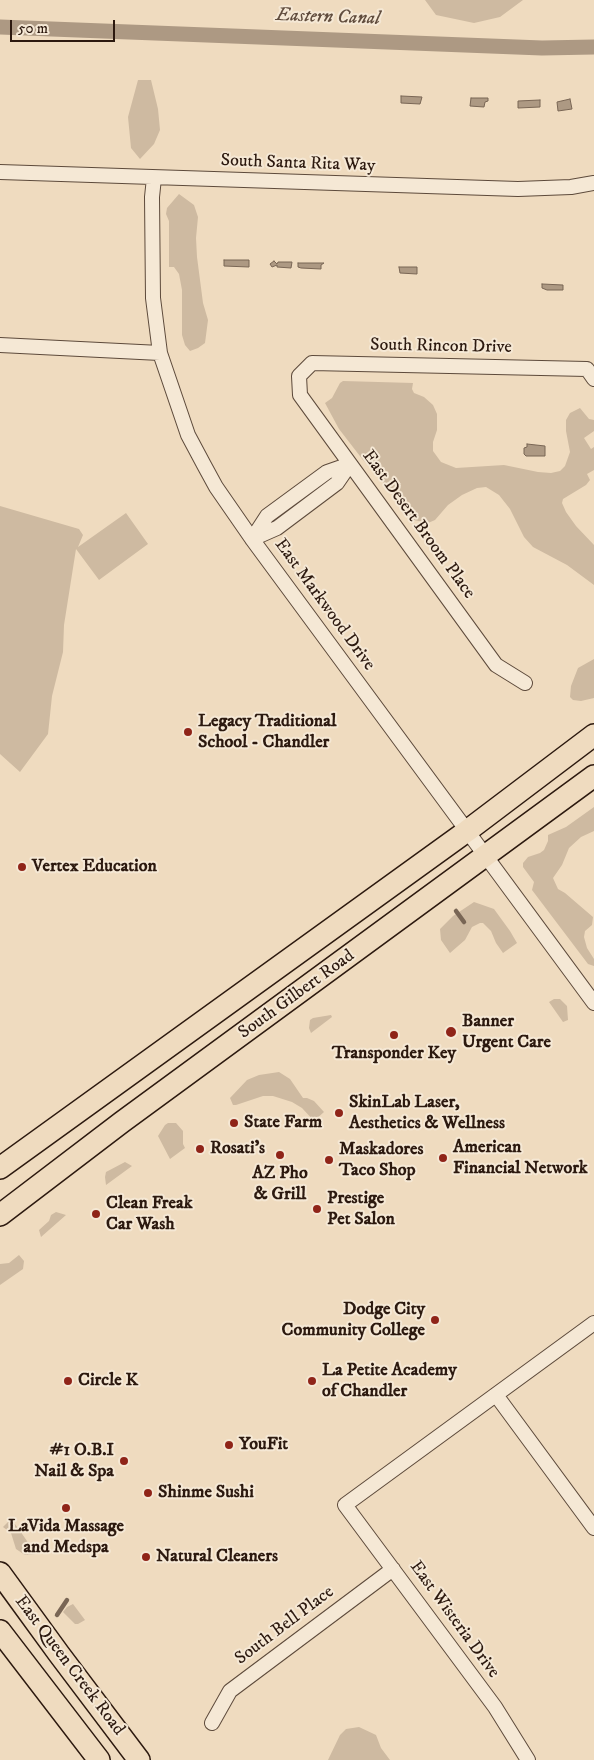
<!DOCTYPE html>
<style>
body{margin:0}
#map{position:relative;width:594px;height:1760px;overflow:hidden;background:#efdbbf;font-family:"IM FELL DW Pica",serif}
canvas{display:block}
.scale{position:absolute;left:10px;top:20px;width:105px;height:22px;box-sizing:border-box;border:2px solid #2c190f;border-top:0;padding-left:6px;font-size:15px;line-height:18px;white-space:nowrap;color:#2c190f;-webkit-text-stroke:4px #f5e8d5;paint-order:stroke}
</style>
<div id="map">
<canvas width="594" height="1760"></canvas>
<div class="scale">50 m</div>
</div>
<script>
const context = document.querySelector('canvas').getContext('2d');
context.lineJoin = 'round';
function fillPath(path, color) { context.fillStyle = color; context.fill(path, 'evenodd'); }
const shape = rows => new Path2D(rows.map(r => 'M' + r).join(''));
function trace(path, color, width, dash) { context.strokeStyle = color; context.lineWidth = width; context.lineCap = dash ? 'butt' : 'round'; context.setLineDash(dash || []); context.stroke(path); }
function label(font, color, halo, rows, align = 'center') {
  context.font = font + ' "IM FELL DW Pica",serif'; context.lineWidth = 4; context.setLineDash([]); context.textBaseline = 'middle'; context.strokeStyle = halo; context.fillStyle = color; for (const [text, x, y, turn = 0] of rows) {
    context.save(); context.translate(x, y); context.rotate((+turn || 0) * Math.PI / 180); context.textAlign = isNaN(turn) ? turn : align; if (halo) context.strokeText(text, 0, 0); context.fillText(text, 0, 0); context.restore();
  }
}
fillPath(shape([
 [425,0,523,0,500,17,474,23,436,15],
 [138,80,151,80,158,109,160,130,154,144,140,159,131,148,128,117],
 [179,194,194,205,198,217,196,238,197,257,203,303,208,320,205,343,198,348,190,351,185,345,182,335,182,290,179,274,174,267,169,267,169,221,166,214,167,208],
 [343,381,413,383,412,389,414,393,424,397,433,405,437,414,437,430,433,442,433,451,441,462,456,468,504,465,538,472,551,473,560,471,565,466,570,452,566,431,566,420,570,413,580,408,589,419,594,420,594,431,584,438,591,449,594,447,594,470,587,474,590,480,586,485,563,499,562,503,566,512,576,526,594,545,594,585,567,565,533,547,524,537,510,509,499,495,486,487,477,488,462,495,448,505,435,520,428,523,409,519,376,472,363,460,339,429,325,403,332,398,340,383],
 [0,506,79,529,83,535,78,547,126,513,148,544,99,580,76,549,64,625,63,652,52,696,48,734,20,772,0,754],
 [594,659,594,698,581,701,573,700,570,697,571,686,578,668],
 [594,807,594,831,581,837,569,848,562,865,553,878,558,889,565,893,593,917,592,925,585,931,584,937,587,948,594,959,594,966,588,964,532,890,534,882,523,867,523,863,528,857,540,853,544,850,548,841,548,835,566,827],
 [474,902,494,909,510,931,517,943,503,953,496,943,491,931,483,923,480,923,472,927,465,940,450,953,441,940,440,929,453,916],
 [554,999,560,999,567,1006,568,1020,563,1022,549,1002],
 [331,1015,332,1017,311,1033,309,1028,310,1020,313,1018],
 [279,1072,290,1079,303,1098,307,1098,314,1101,324,1112,314,1121,302,1108,292,1102,273,1096,263,1096,236,1105,233,1105,230,1098,247,1080,259,1075],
 [168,1123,176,1123,183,1131,183,1144,185,1148,170,1159,158,1136,165,1125],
 [125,1162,132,1166,106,1185,105,1177,106,1172],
 [56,1212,66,1215,41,1237,39,1230,49,1221,51,1215],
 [19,1255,24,1261,23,1269,0,1285,0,1264,9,1263],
 [11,1519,18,1528,36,1554,25,1555,16,1549,11,1533,3,1527],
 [73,1604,85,1620,78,1624,75,1624,63,1612,67,1607],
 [359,1727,376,1735,381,1748,390,1760,328,1760,340,1735,346,1729]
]), '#cebaa1');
const water = shape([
 [401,96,422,97,420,104,401,103,401,96],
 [471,98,488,98,488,101,485,102,484,107,470,106,471,98],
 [570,99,572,109,558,111,557,102,570,99],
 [540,100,540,107,518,108,518,101,540,100],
 [224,260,249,260,249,267,224,266,224,260],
 [274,261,277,264,278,262,292,262,291,268,277,267,277,265,272,267,270,264,274,261],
 [298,263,324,263,321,265,321,269,301,268,298,267,298,263],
 [399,267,417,267,417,274,400,273,399,267],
 [542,284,563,285,563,290,547,290,542,288,542,284],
 [527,444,545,446,545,456,526,456,524,454,524,448,527,447,527,444]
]);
fillPath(water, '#ad9983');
trace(water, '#796655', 1);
trace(shape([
 [456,911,464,922],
 [57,1615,67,1600]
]), '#796655', 4.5);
trace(shape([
 [0,27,542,48,594,47]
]), '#ad9983', 15);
const street = shape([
 [0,172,518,189,571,187,594,183],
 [154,178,152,197,153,298,160,353,188,435,204,465,216,487,252,539,594,1003],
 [0,345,160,353],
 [252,539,267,516,327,472,350,464],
 [252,539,277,528,337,483,350,464],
 [525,683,496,665,300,395,299,376,312,363,587,369,594,379],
 [496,1395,594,1528],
 [212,1723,230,1691,393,1569],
 [528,1760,495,1707,345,1505,594,1323]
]);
const primary = shape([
 [0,1168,467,831,594,735],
 [0,1215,122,1122,594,776],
 [0,1573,59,1654,139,1760],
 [0,1631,99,1760]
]);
trace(street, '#5d4a3b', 16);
trace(primary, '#2c190f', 24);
trace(street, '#f5e8d5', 14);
trace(primary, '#efdbbf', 21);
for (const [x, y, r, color] of [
 [188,732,5,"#8f2418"],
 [22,867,5,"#8f2418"],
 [451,1032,6,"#8f2418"],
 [394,1035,5,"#8f2418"],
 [339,1113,5,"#8f2418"],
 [234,1123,5,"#8f2418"],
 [200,1149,5,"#8f2418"],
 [280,1155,5,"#8f2418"],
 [443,1158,5,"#8f2418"],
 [329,1160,5,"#8f2418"],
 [317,1209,5,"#8f2418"],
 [96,1214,5,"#8f2418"],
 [435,1320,5,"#8f2418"],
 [68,1381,5,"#8f2418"],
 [312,1381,5,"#8f2418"],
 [229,1445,5,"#8f2418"],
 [124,1461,5,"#8f2418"],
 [148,1493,5,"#8f2418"],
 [66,1508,5,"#8f2418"],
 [146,1557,5,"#8f2418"]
]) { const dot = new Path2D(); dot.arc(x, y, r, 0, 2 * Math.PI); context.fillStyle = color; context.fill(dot); trace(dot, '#f5e8d5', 2); }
label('18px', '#2c190f', '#f5e8d5', [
 ["South Santa Rita Way",298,164,2],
 ["South Rincon Drive",441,347,1],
 ["East Desert Broom Place",418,525,54],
 ["East Markwood Drive",324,605,54],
 ["South Gilbert Road",297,995,-36],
 ["East Wisteria Drive",454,1620,54],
 ["South Bell Place",285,1626,-37],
 ["East Queen Creek Road",69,1666,53]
]);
label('bold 18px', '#2c190f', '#f5e8d5', [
 ["Legacy Traditional",198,722],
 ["School - Chandler",198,743],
 ["Vertex Education",32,867],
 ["Banner",462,1022],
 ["Urgent Care",462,1043],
 ["Transponder Key",394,1054,"center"],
 ["SkinLab Laser,",349,1103],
 ["Aesthetics & Wellness",349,1124],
 ["State Farm",244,1123],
 ["American",453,1148],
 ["Financial Network",453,1169],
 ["Rosati's",210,1149],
 ["Maskadores",339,1150],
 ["Taco Shop",339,1171],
 ["AZ Pho",280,1174,"center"],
 ["& Grill",280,1195,"center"],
 ["Prestige",327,1199],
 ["Pet Salon",327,1220],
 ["Clean Freak",106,1204],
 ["Car Wash",106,1225],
 ["Dodge City",425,1310,"right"],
 ["Community College",425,1331,"right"],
 ["La Petite Academy",322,1371],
 ["of Chandler",322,1392],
 ["Circle K",78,1381],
 ["YouFit",239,1445],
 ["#1 O.B.I",114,1451,"right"],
 ["Nail & Spa",114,1472,"right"],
 ["Shinme Sushi",158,1493],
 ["LaVida Massage",66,1527,"center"],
 ["and Medspa",66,1548,"center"],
 ["Natural Cleaners",156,1557]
], 'left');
label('italic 19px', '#604c3d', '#f5e8d5', [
 ["Eastern Canal",328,18,2]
]);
</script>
